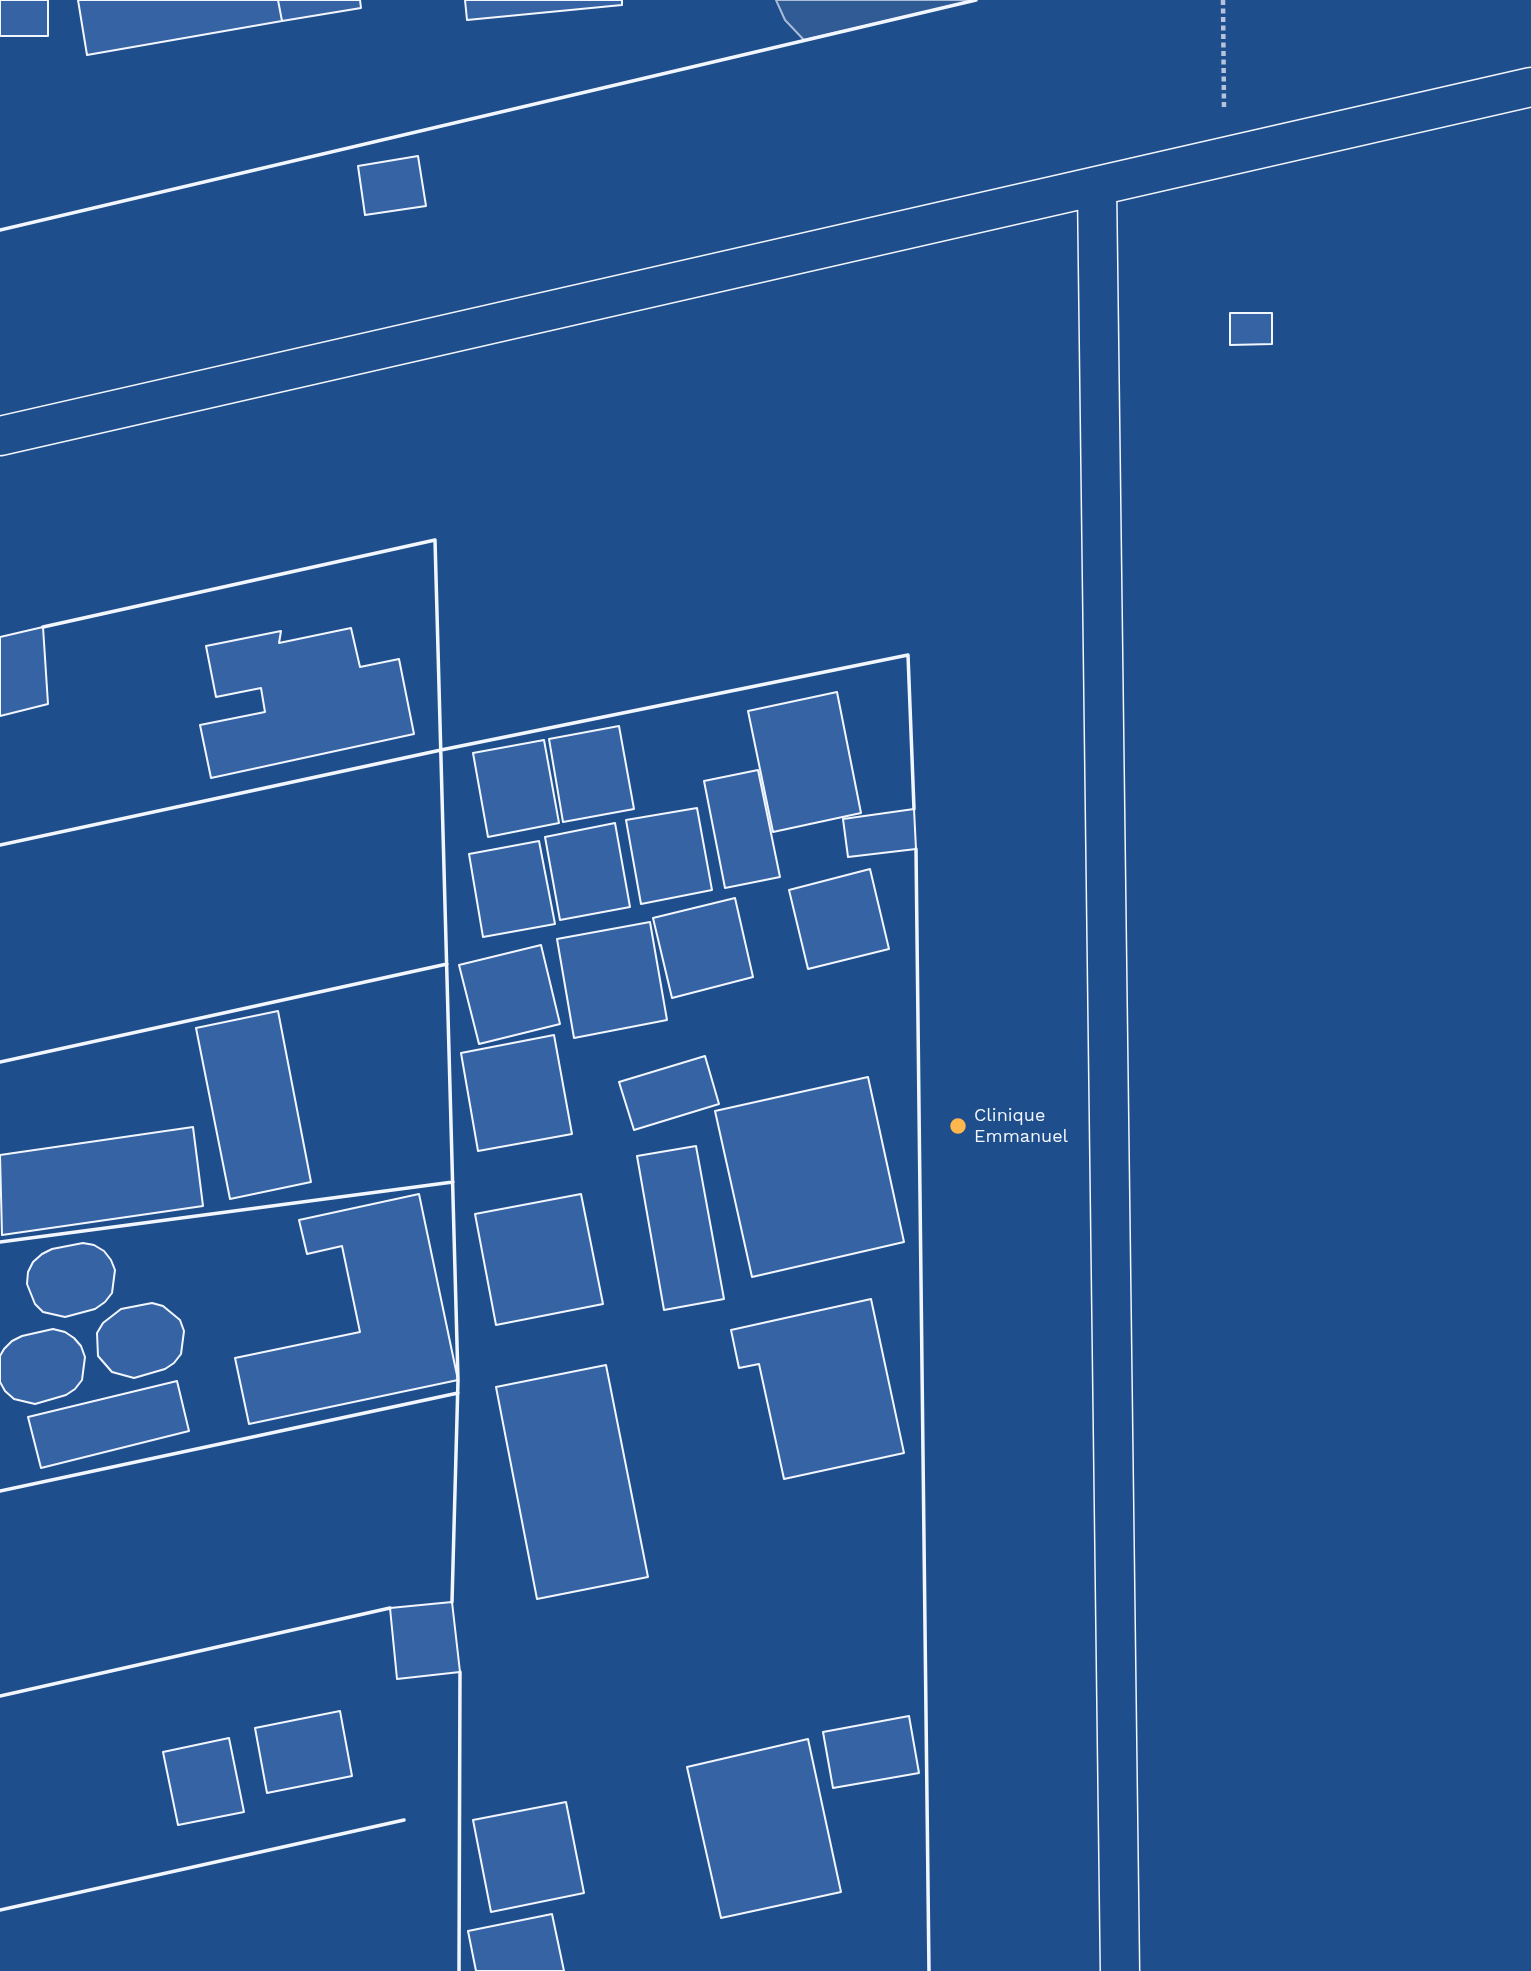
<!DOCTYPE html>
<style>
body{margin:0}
canvas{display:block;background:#1f4e8c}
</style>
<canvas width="1531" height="1971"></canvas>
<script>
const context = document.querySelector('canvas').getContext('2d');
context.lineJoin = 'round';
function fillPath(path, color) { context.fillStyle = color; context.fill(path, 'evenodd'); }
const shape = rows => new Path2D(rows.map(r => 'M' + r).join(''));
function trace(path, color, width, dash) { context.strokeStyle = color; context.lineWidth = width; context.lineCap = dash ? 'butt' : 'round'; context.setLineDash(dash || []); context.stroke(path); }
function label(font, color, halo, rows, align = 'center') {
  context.font = font + ' "Work Sans",sans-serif'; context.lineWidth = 5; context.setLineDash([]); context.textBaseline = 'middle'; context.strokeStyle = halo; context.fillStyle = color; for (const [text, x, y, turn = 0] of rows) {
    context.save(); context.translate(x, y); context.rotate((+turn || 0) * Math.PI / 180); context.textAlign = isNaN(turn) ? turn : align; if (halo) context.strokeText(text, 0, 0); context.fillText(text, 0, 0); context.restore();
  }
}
const built = shape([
 [776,0,976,0,804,40,785,20,776,0]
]);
fillPath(built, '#305b95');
trace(built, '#a8bbd7', 2);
const building = shape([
 [0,0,48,0,48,36,0,36,0,0],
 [78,0,278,0,282,21,87,55,78,0],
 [278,0,360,0,361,8,282,21,278,0],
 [465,0,622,0,622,5,467,20,465,0],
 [418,156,426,206,365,215,358,166,418,156],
 [1230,313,1272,313,1272,344,1230,345,1230,313],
 [43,627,48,704,0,716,0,637,43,627],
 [351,628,360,667,399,659,414,734,211,778,200,725,265,712,261,688,216,697,206,646,281,631,279,643,351,628],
 [837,692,861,813,773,832,748,711,837,692],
 [619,726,634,809,563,822,549,739,619,726],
 [544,740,559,823,488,837,473,753,544,740],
 [758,770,780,877,725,888,704,781,758,770],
 [697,808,712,890,641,904,626,820,697,808],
 [914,809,916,849,848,857,843,819,914,809],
 [615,823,630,907,560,920,545,837,615,823],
 [539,841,555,924,483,937,469,854,539,841],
 [870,869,889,949,808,969,789,890,870,869],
 [735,898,753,977,672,998,653,918,735,898],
 [650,922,667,1020,574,1038,557,939,650,922],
 [541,945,560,1024,479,1044,459,965,541,945],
 [278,1011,311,1182,230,1199,196,1028,278,1011],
 [554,1035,572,1134,478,1151,461,1053,554,1035],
 [705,1056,719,1104,634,1130,619,1082,705,1056],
 [868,1077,904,1242,752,1277,715,1111,868,1077],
 [193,1127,203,1206,2,1235,0,1155,193,1127],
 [696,1146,724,1299,664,1310,637,1156,696,1146],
 [419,1194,458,1380,249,1424,235,1358,360,1332,342,1246,307,1254,299,1220,419,1194],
 [581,1194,603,1304,496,1325,475,1214,581,1194],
 [83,1243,94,1245,104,1251,111,1260,115,1270,112,1293,105,1302,95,1309,65,1317,43,1312,35,1304,27,1284,28,1272,33,1262,42,1254,52,1249,83,1243],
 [871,1299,904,1453,784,1479,759,1364,739,1368,731,1330,871,1299],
 [152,1303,163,1306,180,1320,184,1331,181,1354,174,1363,165,1369,134,1378,112,1372,98,1356,97,1333,103,1323,121,1309,152,1303],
 [53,1329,65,1332,74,1338,81,1346,85,1357,82,1380,75,1389,66,1395,35,1404,14,1399,5,1391,0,1382,0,1356,4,1349,12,1341,22,1336,53,1329],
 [606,1365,648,1577,537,1599,496,1387,606,1365],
 [177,1381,189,1431,41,1468,28,1417,177,1381],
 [452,1602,460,1672,397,1679,390,1608,452,1602],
 [340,1711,352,1776,267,1793,255,1728,340,1711],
 [909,1716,919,1773,833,1788,823,1732,909,1716],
 [229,1738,244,1812,178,1825,163,1752,229,1738],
 [808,1739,841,1892,721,1918,687,1767,808,1739],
 [566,1802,584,1893,491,1912,473,1820,566,1802],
 [552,1914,564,1971,476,1971,468,1931,552,1914]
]);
fillPath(building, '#3563a3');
trace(building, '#f2f6ff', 2);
const minor = shape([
 [1097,187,1120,1971],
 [0,436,1531,87]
]);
trace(minor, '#f2f6ff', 41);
trace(shape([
 [1223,0,1224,108]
]), '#b3c4dc', 4.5, [5, 3.5]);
trace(minor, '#1f4e8c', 38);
trace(shape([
 [0,230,976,0],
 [43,627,435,540,458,1380,452,1602],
 [0,845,441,750,908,655,914,809],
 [916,849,929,1971],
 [0,1062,447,964],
 [0,1242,453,1182],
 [0,1491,458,1393],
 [0,1696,390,1608],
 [0,1910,404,1820],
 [459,1971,460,1672]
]), '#f2f6ff', 3.5);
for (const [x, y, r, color] of [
 [958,1126,9,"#ffb74d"]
]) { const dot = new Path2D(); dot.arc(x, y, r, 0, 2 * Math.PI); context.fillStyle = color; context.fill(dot); trace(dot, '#1f4e8c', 2.5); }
label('18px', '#f2f6ff', '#1f4e8c', [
 ["Clinique",974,1116],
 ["Emmanuel",974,1137]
], 'left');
</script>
